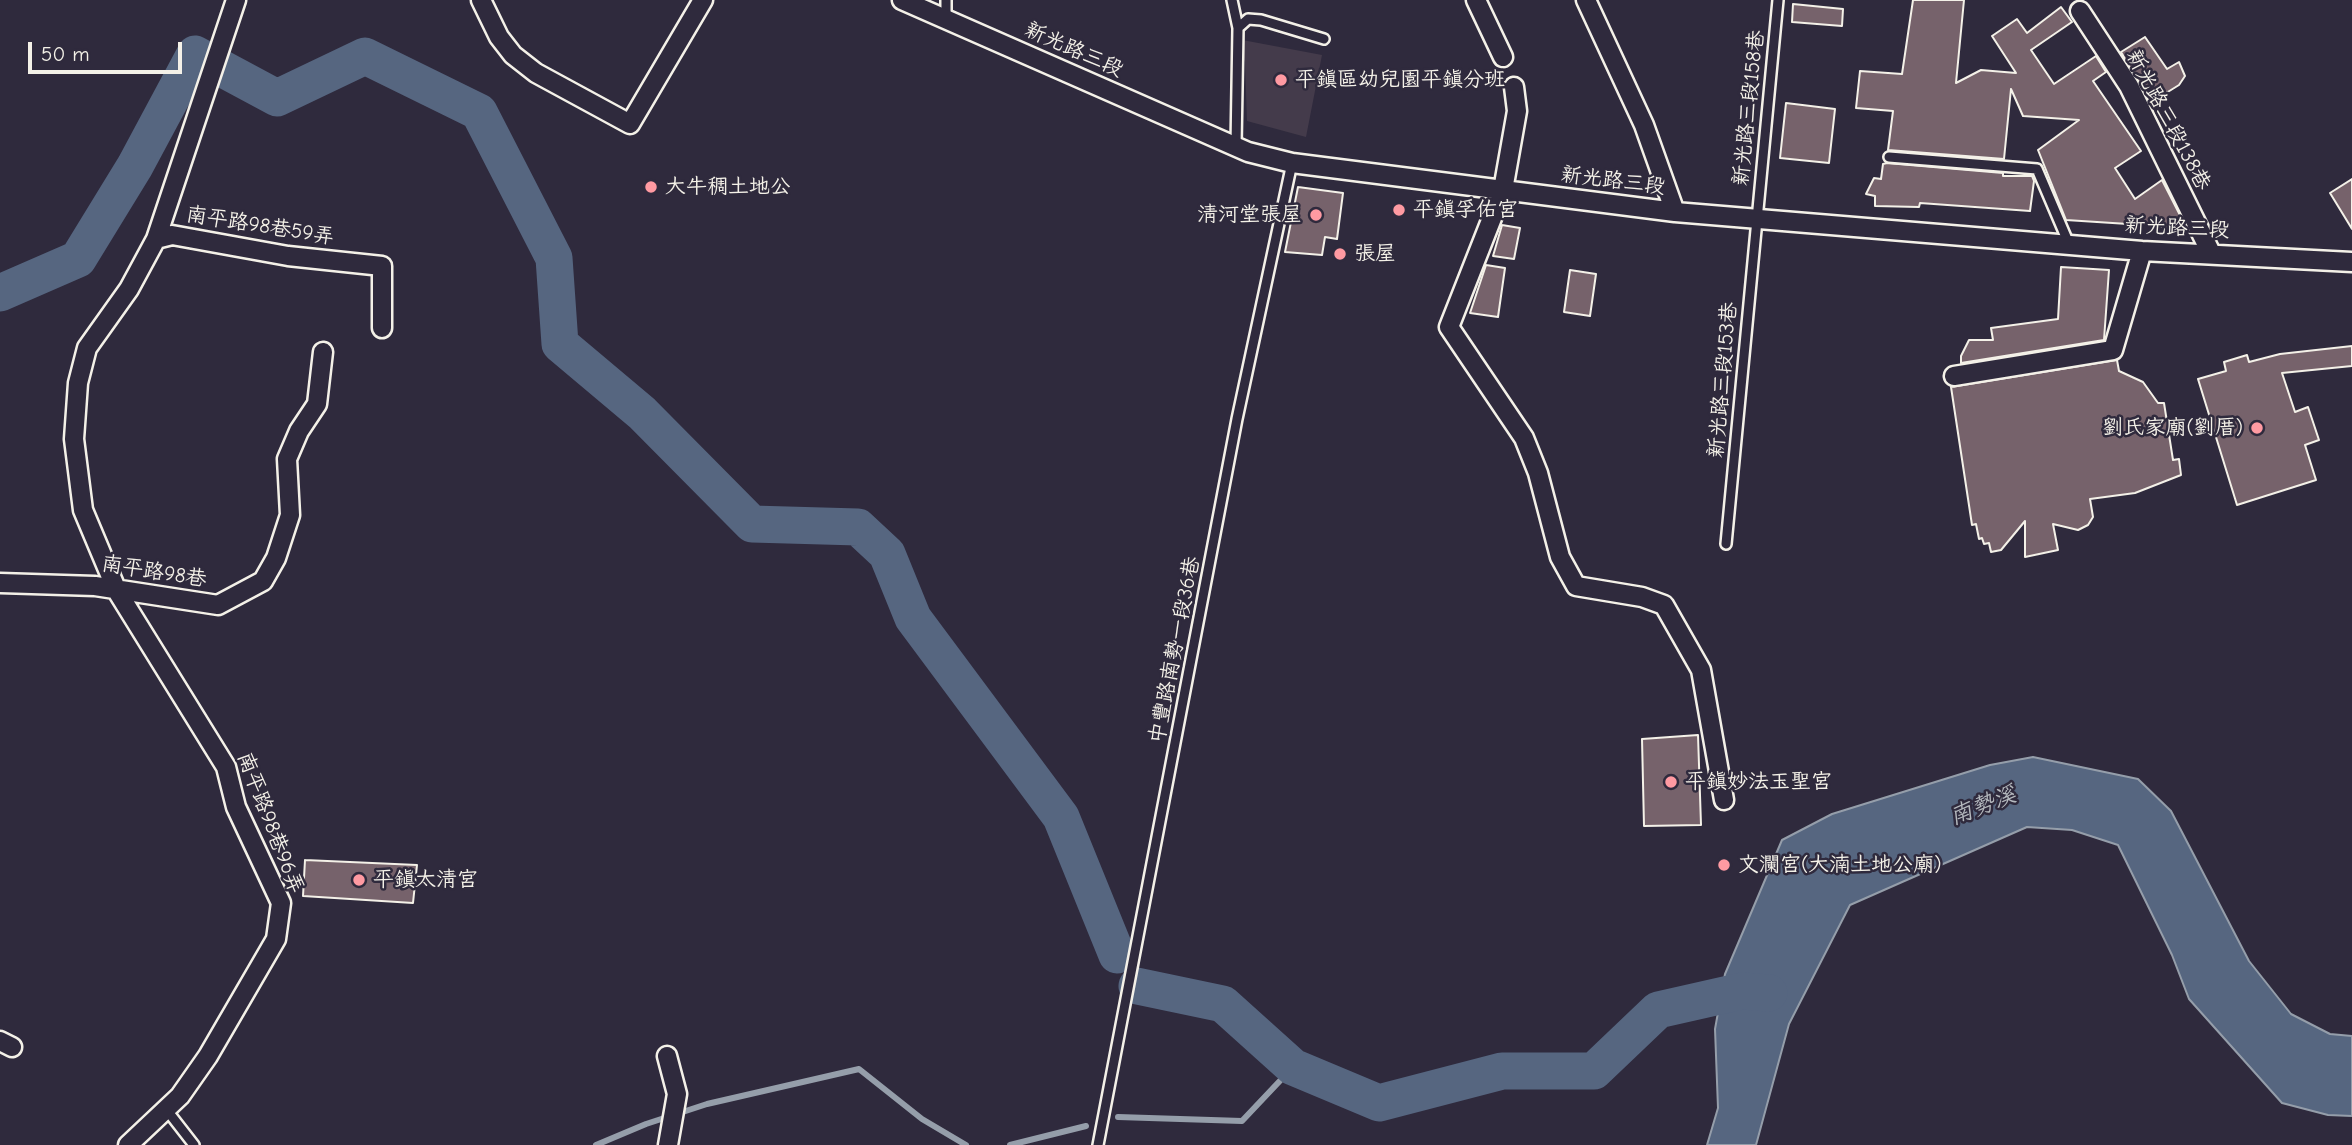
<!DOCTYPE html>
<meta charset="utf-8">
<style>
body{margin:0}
#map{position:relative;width:2352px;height:1145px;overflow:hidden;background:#2f2a3d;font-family:"Comic Neue",sans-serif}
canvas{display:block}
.scale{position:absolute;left:28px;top:42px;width:154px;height:32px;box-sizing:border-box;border:4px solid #f4f1e8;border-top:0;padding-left:9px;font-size:21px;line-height:24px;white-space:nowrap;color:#f4f1e8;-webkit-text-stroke:5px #2f2a3d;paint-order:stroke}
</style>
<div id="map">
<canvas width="2352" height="1145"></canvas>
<div class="scale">50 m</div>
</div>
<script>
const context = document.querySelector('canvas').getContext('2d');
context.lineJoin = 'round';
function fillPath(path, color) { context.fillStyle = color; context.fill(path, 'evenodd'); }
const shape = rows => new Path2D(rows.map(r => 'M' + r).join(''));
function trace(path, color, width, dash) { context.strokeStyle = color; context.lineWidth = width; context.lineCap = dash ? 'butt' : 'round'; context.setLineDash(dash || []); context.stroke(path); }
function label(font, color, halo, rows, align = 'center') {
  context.font = font + ' "Comic Neue","LXGW WenKai TC",sans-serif'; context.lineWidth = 5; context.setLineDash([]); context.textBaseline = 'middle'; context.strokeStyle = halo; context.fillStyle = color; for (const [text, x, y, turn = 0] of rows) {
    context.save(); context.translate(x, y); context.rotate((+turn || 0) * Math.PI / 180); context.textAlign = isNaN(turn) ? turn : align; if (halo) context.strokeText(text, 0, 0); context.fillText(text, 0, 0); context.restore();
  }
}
fillPath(shape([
 [1237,39,1322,55,1306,137,1247,121,1245,62]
]), '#443b4b');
const water = shape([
 [2033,757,2138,779,2171,811,2249,961,2291,1014,2330,1034,2352,1036,2352,1116,2328,1115,2282,1103,2189,999,2172,955,2118,845,2072,830,2027,827,1850,905,1789,1024,1756,1145,1707,1145,1718,1108,1715,1029,1725,974,1782,840,1832,814,1990,765,2033,757]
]);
fillPath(water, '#566680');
trace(water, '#959eaa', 2);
trace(shape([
 [1118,1117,1242,1121,1293,1067],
 [596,1145,646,1124,707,1104,859,1069,922,1119,966,1145],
 [1010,1145,1086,1126]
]), '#959eaa', 6);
trace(shape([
 [0,293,78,259,135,166,195,54,277,98,365,56,479,112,554,258,560,344,642,413,752,524,858,527,887,554,913,618,1061,817,1117,955],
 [1137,986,1223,1004,1293,1067,1379,1103,1502,1071,1594,1071,1658,1010,1742,991,1769,993]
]), '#566680', 37);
const building = shape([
 [1913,0,1964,0,1956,83,1981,70,2016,73,1992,36,2017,19,2027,33,2061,7,2072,22,2031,50,2054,84,2096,56,2106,72,2093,81,2141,151,2115,168,2135,199,2162,180,2183,221,2172,229,2133,221,2128,224,2066,220,2038,150,2079,120,2023,116,2011,89,2004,159,1888,150,1893,111,1856,108,1860,71,1902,74,1913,0],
 [1793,4,1843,9,1842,26,1792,22,1793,4],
 [2145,37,2167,69,2179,62,2185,76,2179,85,2150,103,2121,52,2145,37],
 [1786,103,1835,109,1829,163,1780,158,1786,103],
 [1887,163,2003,173,2003,176,2032,176,2034,181,2030,211,1920,203,1919,207,1875,206,1875,196,1866,194,1874,178,1881,179,1883,164,1887,163],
 [2352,179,2352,229,2330,193,2352,179],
 [1298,187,1343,193,1337,239,1325,237,1322,255,1285,252,1298,187],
 [1502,225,1520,228,1514,259,1493,256,1502,225],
 [1486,265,1505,268,1498,317,1470,313,1486,265],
 [2061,267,2109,270,2104,340,1961,363,1961,356,1969,340,1993,340,1991,328,2058,319,2061,267],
 [1570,270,1596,274,1590,316,1564,312,1570,270],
 [2352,346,2352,366,2282,373,2295,412,2308,407,2319,440,2305,445,2316,480,2237,505,2198,379,2226,371,2224,362,2247,355,2249,362,2280,354,2352,346],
 [2117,360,2119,371,2143,382,2158,403,2164,403,2173,460,2179,459,2181,475,2135,493,2090,499,2093,517,2088,525,2078,530,2053,524,2058,550,2025,557,2025,521,2001,550,1991,552,1989,543,1984,544,1982,538,1979,539,1976,524,1972,525,1951,387,2117,360],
 [1698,735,1701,825,1644,826,1642,739,1698,735],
 [305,860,417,865,413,903,303,896,305,860]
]);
fillPath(building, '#76626b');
trace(building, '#f4f1e8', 2);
const service = shape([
 [1232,0,1238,28,1236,146],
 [946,19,946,0],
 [1238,28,1248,19,1261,20,1324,39],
 [1889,157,2037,169,2069,244],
 [1726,544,1778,0],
 [166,1109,194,1145],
 [1098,1145,1237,419,1292,163]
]);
const minor = shape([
 [481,0,499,37,513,55,536,73,630,124,703,0],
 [902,0,1248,152,1292,163,1675,212,2142,251,2352,262],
 [1476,0,1503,57],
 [1586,0,1644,125,1675,212],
 [2080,11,2129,86,2211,253],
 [1514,87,1517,111,1503,190,1449,327,1524,438,1538,473,1560,557,1576,586,1642,597,1664,605,1701,670,1724,800],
 [156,239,236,0],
 [1954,376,2113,350,2142,251],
 [0,583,95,586,218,605,263,581,276,558,290,515,287,459,299,431,317,404,323,352],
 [0,1041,12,1047],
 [667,1056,677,1094,668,1145],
 [128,1145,180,1096,208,1056,276,939,281,903,236,807,226,767,117,591,83,510,74,439,78,383,87,348,129,289,156,239,172,235,288,256,382,266,382,328]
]);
trace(service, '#f4f1e8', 14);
trace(minor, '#f4f1e8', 23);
trace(service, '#2f2a3d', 9);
trace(minor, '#2f2a3d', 18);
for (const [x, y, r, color] of [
 [1281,80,7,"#ff9aa2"],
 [651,187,7,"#ff9aa2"],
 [1399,210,7,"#ff9aa2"],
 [1316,215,7,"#ff9aa2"],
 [1340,254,7,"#ff9aa2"],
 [2257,428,7,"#ff9aa2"],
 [1671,782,7,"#ff9aa2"],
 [1724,865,7,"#ff9aa2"],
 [359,880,7,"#ff9aa2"]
]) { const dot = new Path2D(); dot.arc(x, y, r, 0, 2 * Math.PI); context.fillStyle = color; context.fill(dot); trace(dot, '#2f2a3d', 2.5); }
label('21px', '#f4f1e8', '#2f2a3d', [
 ["新光路三段",1074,50,24],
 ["新光路三段158巷",1749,108,-84],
 ["新光路三段138巷",2168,120,62],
 ["新光路三段",1613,181,7],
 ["南平路98巷59弄",260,226,9],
 ["新光路三段",2177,228,3],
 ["新光路三段153巷",1723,380,-85],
 ["南平路98巷",154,572,9],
 ["中豐路南勢一段36巷",1175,650,-79],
 ["南平路98巷96弄",270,823,69]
]);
label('21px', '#f4f1e8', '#2f2a3d', [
 ["平鎮區幼兒園平鎮分班",1295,80],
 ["大牛稠土地公",665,187],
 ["平鎮孚佑宮",1413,210],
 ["清河堂張屋",1302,215,"right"],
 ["張屋",1354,254],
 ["劉氏家廟(劉厝)",2243,428,"right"],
 ["平鎮妙法玉聖宮",1685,782],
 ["文瀾宮(大湳土地公廟)",1738,865],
 ["平鎮太清宮",373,880]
], 'left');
label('italic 23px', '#b5b9be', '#2f2a3d', [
 ["南勢溪",1983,806,-21]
]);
</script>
